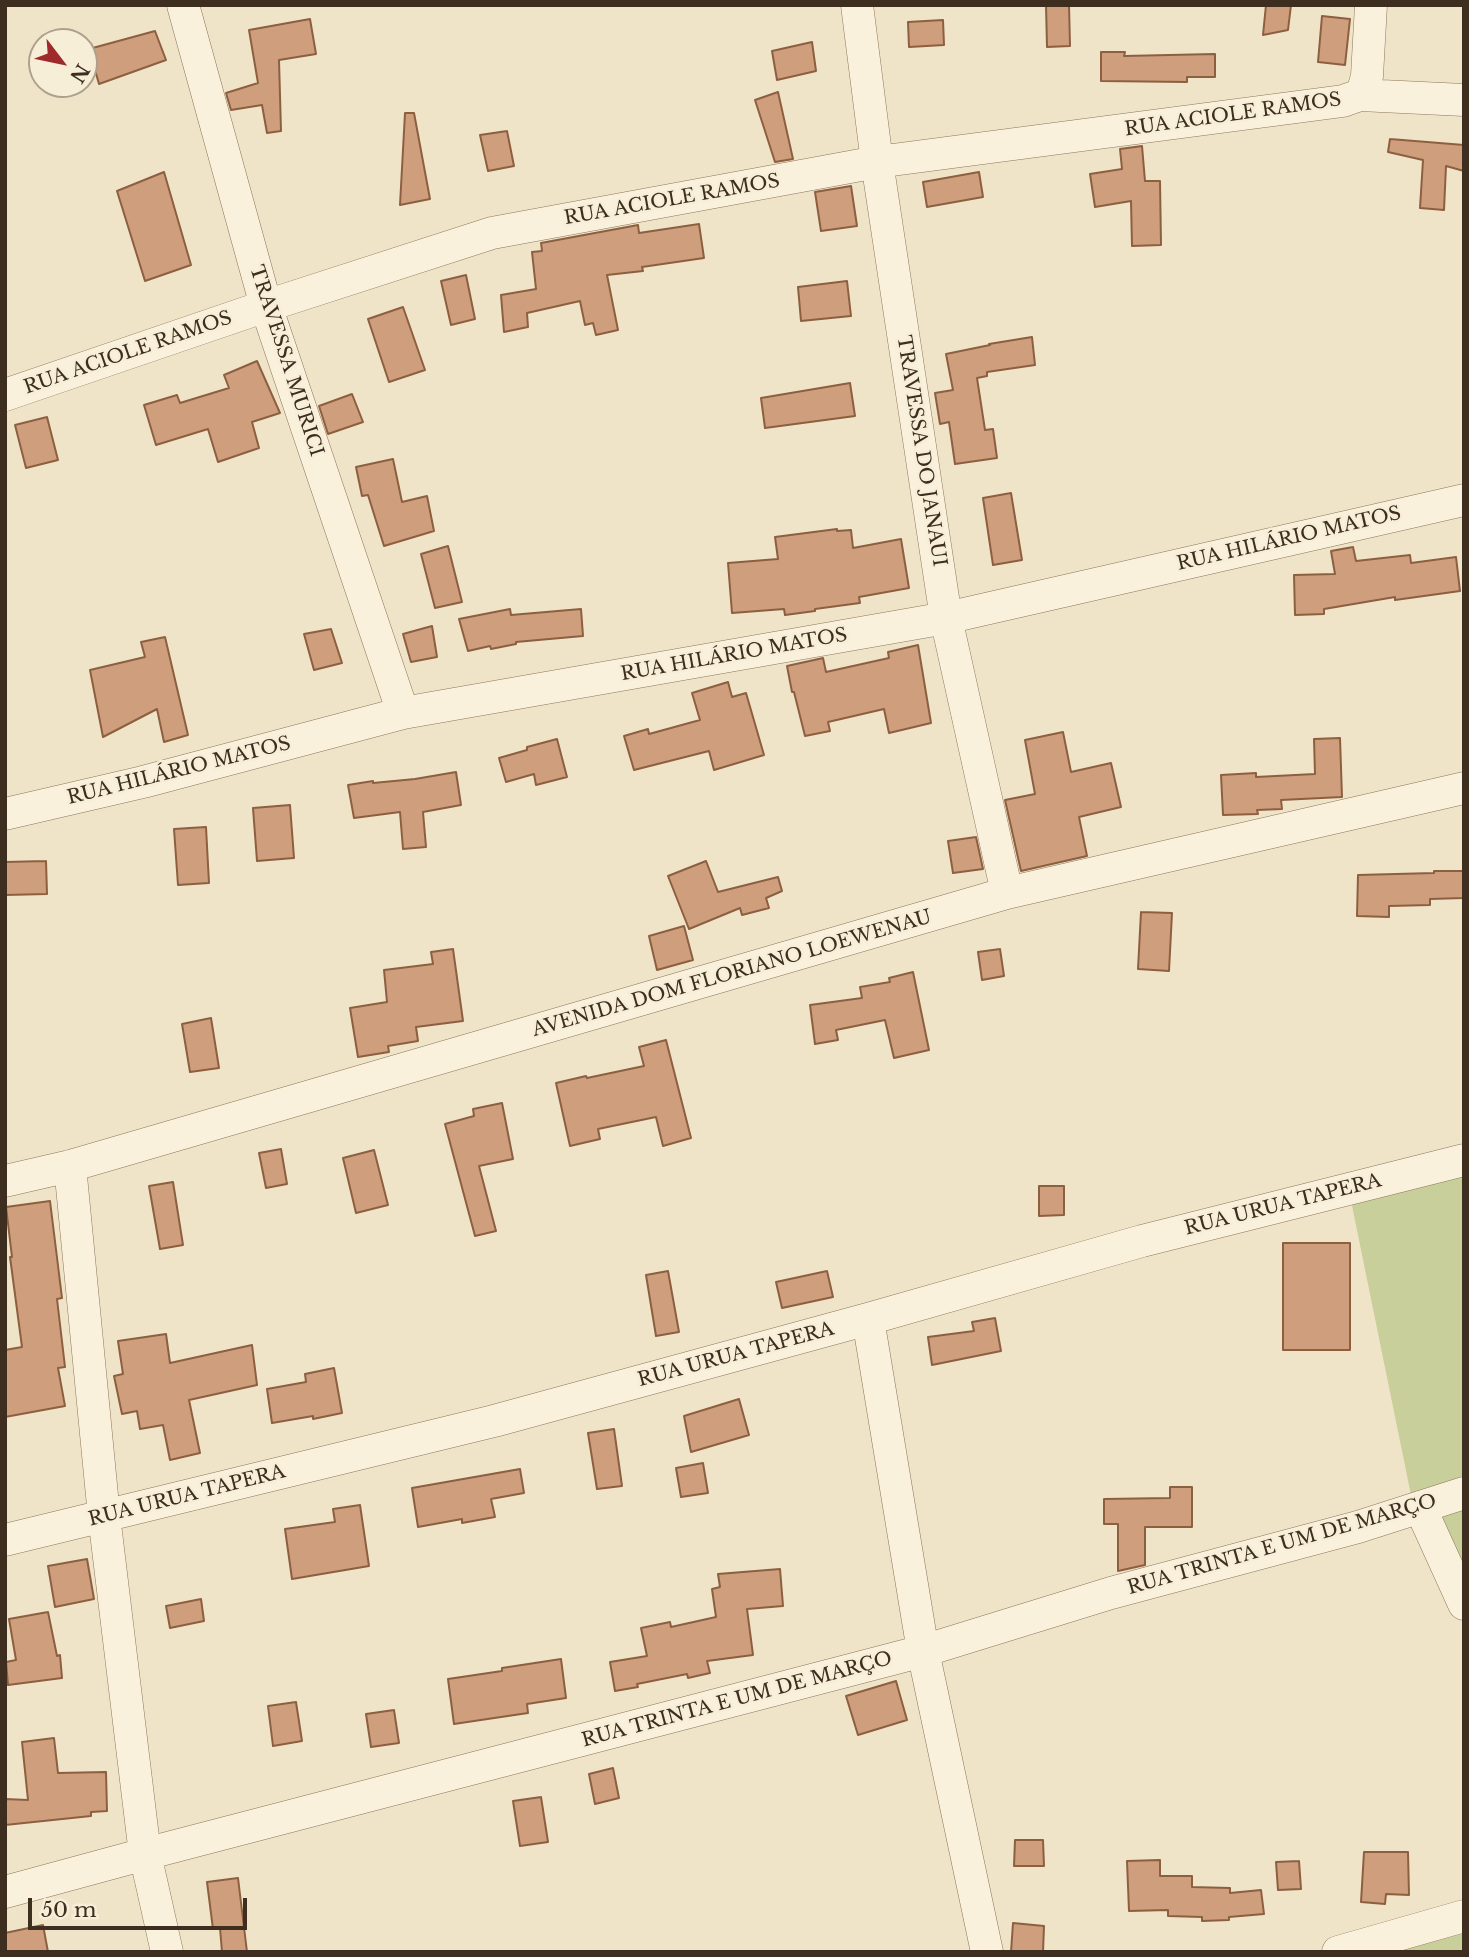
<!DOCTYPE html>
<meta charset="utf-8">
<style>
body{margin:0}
#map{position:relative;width:1469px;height:1957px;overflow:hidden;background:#f0e4c8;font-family:"Libre Baskerville",serif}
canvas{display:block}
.frame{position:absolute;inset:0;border:7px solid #3d2e20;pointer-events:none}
.north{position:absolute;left:28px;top:28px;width:70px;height:70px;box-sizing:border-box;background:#f7eed8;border:2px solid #ada18e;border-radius:50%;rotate:122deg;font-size:19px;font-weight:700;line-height:28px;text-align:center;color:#3d2e20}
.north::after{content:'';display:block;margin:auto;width:24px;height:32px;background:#9e2a2b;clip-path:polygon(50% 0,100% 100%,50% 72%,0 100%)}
.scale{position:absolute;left:28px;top:1898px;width:219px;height:32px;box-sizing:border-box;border:4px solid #3d2e20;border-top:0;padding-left:9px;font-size:21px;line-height:24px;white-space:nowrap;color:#3d2e20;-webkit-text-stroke:5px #f7eed8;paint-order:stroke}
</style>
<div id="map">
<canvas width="1469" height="1957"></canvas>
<div class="frame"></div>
<div class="north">N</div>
<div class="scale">50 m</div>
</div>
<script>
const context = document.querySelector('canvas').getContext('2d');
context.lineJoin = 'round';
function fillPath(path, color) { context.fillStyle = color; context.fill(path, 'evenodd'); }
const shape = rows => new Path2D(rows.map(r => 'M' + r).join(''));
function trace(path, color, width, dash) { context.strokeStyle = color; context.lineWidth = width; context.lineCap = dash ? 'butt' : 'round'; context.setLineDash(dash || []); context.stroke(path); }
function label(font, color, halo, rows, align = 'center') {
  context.font = font + ' "Libre Baskerville",serif'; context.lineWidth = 5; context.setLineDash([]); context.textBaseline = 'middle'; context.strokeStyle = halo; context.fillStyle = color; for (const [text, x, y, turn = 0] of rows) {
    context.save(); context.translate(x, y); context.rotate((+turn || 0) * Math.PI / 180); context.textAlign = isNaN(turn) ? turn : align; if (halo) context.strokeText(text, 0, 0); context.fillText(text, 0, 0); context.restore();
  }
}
fillPath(shape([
 [1464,1169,1464,1613,1412,1500,1350,1196],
 [1464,1915,1464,1952,1350,1952]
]), '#c9cf9b');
const building = shape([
 [1046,5,1069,5,1070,46,1047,47,1046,5],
 [1266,5,1291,5,1288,30,1263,35,1266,5],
 [1322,16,1350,19,1345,65,1318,62,1322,16],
 [310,19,316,54,279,60,281,131,267,133,262,105,231,110,226,93,258,83,249,30,310,19],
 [943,20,944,45,909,47,908,22,943,20],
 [155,31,166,60,99,84,89,49,155,31],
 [812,42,816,71,777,80,772,51,812,42],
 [1101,52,1125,52,1124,56,1215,54,1215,77,1187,77,1187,82,1101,81,1101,52],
 [778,92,793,159,775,162,755,100,778,92],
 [405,113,414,113,430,199,400,205,405,113],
 [507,131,514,166,488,171,480,135,507,131],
 [1390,139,1464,145,1464,171,1446,166,1444,210,1420,208,1423,160,1388,152,1390,139],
 [1142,146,1145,181,1160,181,1161,245,1132,246,1131,201,1095,207,1090,174,1122,169,1120,149,1142,146],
 [164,172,191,265,145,281,117,191,164,172],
 [979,172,983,197,927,207,923,182,979,172],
 [851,186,857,226,821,231,815,192,851,186],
 [699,224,704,258,642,267,643,271,607,275,618,330,596,335,593,323,585,325,580,301,527,313,528,327,504,332,501,295,536,289,532,252,542,251,541,243,638,225,639,233,699,224],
 [466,275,475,319,451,325,441,281,466,275],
 [847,281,851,316,801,321,798,287,847,281],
 [403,307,425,370,389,382,368,319,403,307],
 [1032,337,1035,365,987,372,987,376,977,378,985,430,993,429,997,458,955,464,949,422,940,424,935,393,953,390,946,354,990,345,989,344,1032,337],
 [257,361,280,413,252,422,259,448,218,462,208,429,156,445,144,405,177,395,180,403,229,388,224,375,257,361],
 [850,383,855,416,765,428,761,398,850,383],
 [352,394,363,422,328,434,319,406,352,394],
 [47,417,58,460,26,468,15,425,47,417],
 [393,459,402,502,427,496,434,531,384,546,368,495,362,496,356,467,393,459],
 [1011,493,1022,560,993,565,983,498,1011,493],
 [837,529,837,531,851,530,853,548,901,539,909,588,859,597,860,603,815,609,815,611,785,615,784,609,732,613,728,563,778,559,775,537,837,529],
 [448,546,462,602,435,608,421,554,448,546],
 [1353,547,1356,561,1410,555,1411,563,1456,557,1460,591,1395,600,1395,597,1324,609,1324,614,1295,615,1294,575,1335,574,1331,551,1353,547],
 [510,609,511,615,581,609,583,636,516,642,516,644,491,649,490,646,468,651,459,619,510,609],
 [432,626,437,657,411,662,403,634,432,626],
 [331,629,342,663,314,670,304,634,331,629],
 [165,637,188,735,164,742,157,709,103,737,90,670,145,657,141,642,165,637],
 [918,645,931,723,889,733,884,709,828,722,830,731,805,736,794,692,792,692,787,666,823,658,826,672,889,658,888,652,918,645],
 [728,682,732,697,746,693,764,755,714,770,709,751,634,770,624,736,648,729,649,734,700,720,692,693,728,682],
 [1063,732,1071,772,1111,763,1121,807,1079,817,1087,856,1021,871,1005,800,1035,794,1025,740,1063,732],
 [1340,738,1342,797,1281,800,1282,809,1257,810,1258,814,1223,815,1221,775,1256,773,1256,777,1315,774,1314,739,1340,738],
 [557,739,567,777,536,785,534,774,506,782,499,758,527,750,527,747,557,739],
 [456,772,461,805,423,812,426,847,403,849,400,812,354,818,348,785,373,781,373,783,415,779,456,772],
 [290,805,294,858,257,861,253,808,290,805],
 [206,827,209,883,178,885,174,829,206,827],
 [976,837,983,869,953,873,948,841,976,837],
 [46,861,47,894,5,895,5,862,46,861],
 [706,861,718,892,778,877,782,891,766,898,769,908,742,915,740,908,689,929,668,876,706,861],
 [1434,871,1464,871,1464,898,1430,899,1430,905,1389,906,1389,917,1357,916,1358,875,1434,873,1434,871],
 [1141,912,1172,913,1169,971,1138,969,1141,912],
 [684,926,693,960,657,970,649,936,684,926],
 [453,949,463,1021,416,1027,418,1041,388,1046,389,1052,358,1057,350,1008,387,1002,384,970,433,964,431,952,453,949],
 [1000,949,1004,976,982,980,978,952,1000,949],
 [913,972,929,1050,894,1058,885,1020,836,1030,838,1040,815,1044,810,1005,862,998,860,987,890,982,889,978,913,972],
 [211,1018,219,1068,190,1072,182,1024,211,1018],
 [666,1040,691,1138,663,1146,656,1117,598,1129,600,1139,570,1146,556,1083,586,1076,587,1078,644,1066,639,1047,666,1040],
 [502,1103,513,1159,479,1166,496,1231,475,1236,445,1124,474,1116,473,1109,502,1103],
 [281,1149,287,1184,266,1188,259,1153,281,1149],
 [374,1150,388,1205,356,1213,343,1158,374,1150],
 [173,1182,183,1245,160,1249,149,1186,173,1182],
 [1039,1186,1064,1186,1064,1215,1039,1216,1039,1186],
 [50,1201,62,1298,57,1299,65,1367,58,1368,65,1406,5,1417,5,1350,22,1347,10,1257,12,1257,6,1207,50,1201],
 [1283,1243,1350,1243,1350,1350,1283,1350,1283,1243],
 [668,1271,679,1332,656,1336,646,1275,668,1271],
 [827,1271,833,1297,782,1308,776,1282,827,1271],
 [995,1318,1001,1351,932,1365,928,1337,974,1331,972,1322,995,1318],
 [166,1334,170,1363,252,1345,257,1385,189,1400,200,1453,170,1460,163,1425,140,1429,137,1411,122,1414,114,1376,123,1374,118,1341,166,1334],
 [334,1368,342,1413,313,1419,313,1416,272,1423,267,1389,306,1382,305,1374,334,1368],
 [739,1399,749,1435,691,1452,684,1416,739,1399],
 [614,1429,622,1486,597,1489,588,1433,614,1429],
 [703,1463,708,1493,681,1497,676,1468,703,1463],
 [520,1469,524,1493,491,1499,495,1517,462,1523,462,1519,418,1527,412,1488,520,1469],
 [1170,1487,1192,1487,1192,1527,1145,1527,1145,1565,1118,1571,1118,1524,1104,1524,1104,1499,1170,1498,1170,1487],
 [360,1505,369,1566,292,1579,285,1529,335,1522,333,1509,360,1505],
 [87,1559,94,1599,55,1607,48,1566,87,1559],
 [780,1569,783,1606,747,1609,753,1655,707,1661,710,1673,688,1678,687,1674,637,1684,638,1687,615,1691,610,1662,647,1656,641,1628,670,1622,671,1627,716,1617,712,1589,720,1587,718,1574,780,1569],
 [201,1599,204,1621,170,1628,166,1606,201,1599],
 [48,1612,57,1656,60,1655,62,1678,8,1685,6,1662,16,1660,9,1619,48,1612],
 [561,1659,566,1698,527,1704,528,1713,454,1724,448,1679,502,1671,502,1668,561,1659],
 [896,1681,907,1720,858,1735,846,1696,896,1681],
 [296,1702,302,1741,273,1746,268,1706,296,1702],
 [394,1710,399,1743,371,1747,366,1714,394,1710],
 [54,1738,58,1773,106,1772,107,1811,91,1812,91,1816,5,1825,5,1799,28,1800,22,1742,54,1738],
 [613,1768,619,1798,595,1804,589,1774,613,1768],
 [541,1797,548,1842,520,1846,513,1801,541,1797],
 [1015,1840,1043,1840,1044,1866,1014,1866,1015,1840],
 [1364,1852,1408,1852,1409,1895,1386,1894,1385,1904,1361,1902,1364,1852],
 [1160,1860,1160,1876,1192,1876,1192,1887,1230,1888,1230,1893,1261,1890,1264,1914,1229,1917,1229,1920,1202,1921,1202,1917,1168,1916,1168,1910,1129,1911,1127,1861,1160,1860],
 [1299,1861,1301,1889,1278,1890,1276,1862,1299,1861],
 [238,1878,247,1952,222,1952,220,1928,213,1929,207,1882,238,1878],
 [1013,1923,1044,1926,1043,1952,1011,1952,1013,1923],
 [43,1925,48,1952,5,1952,5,1933,43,1925]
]);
fillPath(building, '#cf9f7d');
trace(building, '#8d5f41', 2);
const minor = shape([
 [183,5,266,306,403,713],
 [857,5,877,162,946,618,1007,893],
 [1360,95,1464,100],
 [1360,95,1364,87,1367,76,1371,5],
 [5,395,266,306,492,233,877,162,1343,101,1360,95],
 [5,814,143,782,403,713,946,618,1464,500],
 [70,1166,104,1516,145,1854,167,1952],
 [5,1181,70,1166,1007,893,1464,788],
 [868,1319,923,1651,987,1952],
 [1420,1507,1464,1604],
 [5,1540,494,1421,868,1319,1142,1241,1464,1160],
 [5,1892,145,1854,923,1651,1111,1593,1358,1527,1464,1493],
 [1338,1952,1464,1916]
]);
trace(minor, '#8d765c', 33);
trace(minor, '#faf1dc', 32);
label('19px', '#3d2e20', '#f7eed8', [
 ["RUA ACIOLE RAMOS",1233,115,-8],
 ["RUA ACIOLE RAMOS",672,200,-10],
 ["RUA ACIOLE RAMOS",128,353,-19],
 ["TRAVESSA MURICI",286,361,72],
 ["TRAVESSA DO JANAUI",921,451,81],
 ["RUA HILÁRIO MATOS",1289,539,-13],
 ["RUA HILÁRIO MATOS",734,655,-10],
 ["RUA HILÁRIO MATOS",179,771,-14],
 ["AVENIDA DOM FLORIANO LOEWENAU",732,974,-16],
 ["RUA URUA TAPERA",1283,1205,-14],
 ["RUA URUA TAPERA",736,1355,-15],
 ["RUA URUA TAPERA",187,1496,-14],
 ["RUA TRINTA E UM DE MARÇO",1282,1545,-16],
 ["RUA TRINTA E UM DE MARÇO",737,1700,-15]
]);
</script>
